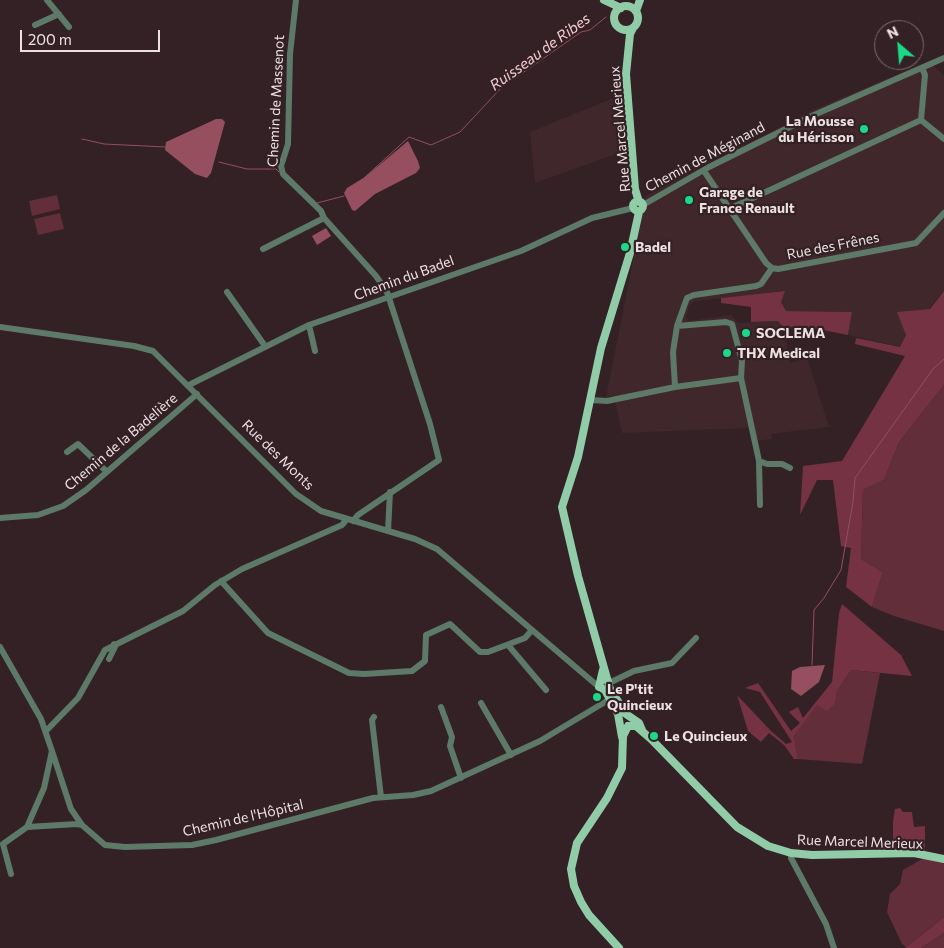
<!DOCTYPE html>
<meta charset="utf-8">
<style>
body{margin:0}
#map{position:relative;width:944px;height:948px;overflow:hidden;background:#332125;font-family:Commissioner,sans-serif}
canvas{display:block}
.north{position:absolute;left:874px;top:20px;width:50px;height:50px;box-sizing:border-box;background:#332125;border:1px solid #7d6d71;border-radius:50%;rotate:333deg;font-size:14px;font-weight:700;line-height:20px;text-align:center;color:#ede0e2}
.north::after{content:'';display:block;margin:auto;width:18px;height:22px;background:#1bd988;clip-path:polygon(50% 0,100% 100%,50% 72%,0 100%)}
.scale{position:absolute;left:20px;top:30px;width:140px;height:22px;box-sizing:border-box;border:2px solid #ede0e2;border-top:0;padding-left:6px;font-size:15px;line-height:18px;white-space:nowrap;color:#ede0e2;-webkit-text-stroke:4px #332125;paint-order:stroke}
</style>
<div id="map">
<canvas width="944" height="948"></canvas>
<div class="north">N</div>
<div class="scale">200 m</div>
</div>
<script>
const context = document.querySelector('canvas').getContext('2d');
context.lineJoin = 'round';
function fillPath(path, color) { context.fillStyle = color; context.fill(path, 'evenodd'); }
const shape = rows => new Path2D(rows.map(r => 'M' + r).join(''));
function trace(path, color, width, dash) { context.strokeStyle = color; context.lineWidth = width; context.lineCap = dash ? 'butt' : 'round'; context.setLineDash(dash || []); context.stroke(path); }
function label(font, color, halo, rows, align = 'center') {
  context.font = font + ' Commissioner,sans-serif'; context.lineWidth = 4.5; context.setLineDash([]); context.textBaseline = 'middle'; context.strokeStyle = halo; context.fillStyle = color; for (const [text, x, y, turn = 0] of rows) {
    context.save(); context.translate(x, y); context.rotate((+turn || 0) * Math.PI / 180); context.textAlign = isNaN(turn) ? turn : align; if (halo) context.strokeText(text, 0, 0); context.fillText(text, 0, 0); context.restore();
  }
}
fillPath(shape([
 [929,61,944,76,944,291,906,335,901,347,848,335,852,312,786,311,781,302,784,291,695,301,689,306,686,317,689,321,731,315,738,323,778,321,784,328,790,363,807,357,829,427,771,434,772,439,755,441,752,432,748,428,622,433,614,396,606,397,646,196,813,110],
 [626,93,630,149,535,183,530,132]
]), '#40272c');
fillPath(shape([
 [57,195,60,209,32,216,29,201],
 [60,213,64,229,38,235,34,219],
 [944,385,944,631,894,616,872,607,883,572,861,559,863,490,884,480,899,442],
 [851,670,880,673,862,764,798,759,794,736,817,704,835,704,837,691],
 [924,858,944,862,944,917,906,947,902,944,887,912,890,894,900,884,903,870],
 [944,933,944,948,921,948]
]), '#612e3a');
fillPath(shape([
 [785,291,781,302,786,311,852,312,848,335,802,326,784,328,778,321,751,322,751,307,721,303,721,298],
 [944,291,944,385,899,442,884,480,863,490,861,559,883,572,872,607,846,587,851,548,841,546,833,480,817,480,800,515,803,466,842,461,905,356,855,344,856,338,900,347,906,335,897,312,930,309],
 [842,604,901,655,912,676,851,670,837,691,835,704,827,711,817,705,794,736,798,759,794,759,784,745,769,733,761,742,748,731,737,695,771,731,786,744,792,742,760,692,745,688,758,683,791,731,800,723,789,712,798,707,803,718,832,682,839,613],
 [900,808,903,812,912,812,914,827,925,826,925,852,914,849,893,849,893,821,895,809],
 [944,917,944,933,921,948,905,948]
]), '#743243');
fillPath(shape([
 [216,119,222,119,225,122,211,173,207,178,195,174,165,150,166,142],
 [408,141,418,161,420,168,416,173,375,194,355,211,352,210,344,193,347,188,365,177],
 [326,228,331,236,317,245,312,236],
 [825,665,819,682,801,696,791,689,792,671,800,667]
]), '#954f5f');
trace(shape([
 [82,139,104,144,166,147],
 [219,162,247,169,276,169,279,172],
 [364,178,409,137,431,145,460,132,501,88,581,32,590,30,606,17],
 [317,203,344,196],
 [812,665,814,610,824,598,841,570,853,502,855,478,933,369,944,359]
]), '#954f5f', 1);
trace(shape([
 [47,0,69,27],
 [296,0,290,54,288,144,281,166,283,174,321,211,324,218,376,276,387,292,430,424,439,460,358,515,353,521],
 [35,25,59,14],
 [921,120,925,75,922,68],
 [921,120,944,139],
 [704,171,766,263,772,268,778,269,916,243,944,213],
 [643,205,709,167,814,115,944,58],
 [729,209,921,120],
 [263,249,324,218],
 [227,292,265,346],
 [309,325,315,351],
 [677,326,726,322,732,324,742,361,741,378],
 [0,327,134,346,153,351,296,494,321,511,415,539,437,549,599,687],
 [741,378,759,461,760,505],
 [189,385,309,325,521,251,592,218,633,208],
 [675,387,673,352,677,326,687,298,694,295,756,286,761,284,772,268],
 [591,400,607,401,675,387,741,378],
 [67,452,78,444,107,472],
 [759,461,767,464,782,464,790,468],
 [0,518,38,515,63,506,86,490,197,394],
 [388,531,390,492],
 [221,581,268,633,349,673,364,674,412,671,425,661,426,635,450,624,480,652,488,652,525,638,532,630],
 [508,645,546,690],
 [0,647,41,719,52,751,44,788,27,827,3,844,11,874],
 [109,659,115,647,114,644],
 [609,683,634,671,672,663,696,638],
 [481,703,511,755],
 [441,707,452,737,450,746,461,778],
 [374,717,372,720,381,797],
 [46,731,78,698,105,650,183,611,215,585,242,569,342,525,347,519],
 [52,751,71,809,82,825],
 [27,827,77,824,82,825,105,845,125,847,192,845,216,840,373,798,413,795,431,791,540,741,610,699],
 [791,853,791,858,826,924,834,948]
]), '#5d7968', 6);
trace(shape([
 [604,0,621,8],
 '614 18a12 12 0 1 1 24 0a12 12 0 1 1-24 0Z',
 [636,11,640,0],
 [633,28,630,34,626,74,635,189,639,202],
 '633 206a5 5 0 1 1 10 0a5 5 0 1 1-10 0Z',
 [639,212,630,253,601,348,578,457,562,507,578,576,610,689,626,714,639,723,642,730],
 [603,670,599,687,605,690,618,714,622,737],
 [629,726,636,726,651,739,737,827,768,846,791,853,812,855,914,853,944,859],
 [619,948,589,915,581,902,574,886,571,869,577,843,607,798,622,768,623,736,628,726]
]), '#91cca8', 8);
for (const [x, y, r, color] of [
 [864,129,5,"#1bd988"],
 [689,200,5,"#1bd988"],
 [625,247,5,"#1bd988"],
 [746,333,5,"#1bd988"],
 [727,353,5,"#1bd988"],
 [597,697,5,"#1bd988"],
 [654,736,5,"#1bd988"]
]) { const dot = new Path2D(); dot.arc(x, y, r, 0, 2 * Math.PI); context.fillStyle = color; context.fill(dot); trace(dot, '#332125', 2); }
label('14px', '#ede0e2', '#332125', [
 ["Chemin de Massenot",276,101,-87],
 ["Rue Marcel Merieux",620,129,-95],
 ["Chemin de Méginand",705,157,-28],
 ["Rue des Frênes",833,246,-11],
 ["Chemin du Badel",404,278,-20],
 ["Chemin de la Badelière",121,442,-40],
 ["Rue des Monts",278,455,44],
 ["Chemin de l'Hôpital",243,818,-13],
 ["Rue Marcel Merieux",860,842,2]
]);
label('bold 14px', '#ede0e2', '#332125', [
 ["La Mousse",854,121,"right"],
 ["du Hérisson",854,137,"right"],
 ["Garage de",699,192],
 ["France Renault",699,208],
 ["Badel",635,247],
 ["SOCLEMA",756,333],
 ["THX Medical",737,353],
 ["Le P'tit",607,689],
 ["Quincieux",607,705],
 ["Le Quincieux",664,736]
], 'left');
label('italic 15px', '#f6cbd2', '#332125', [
 ["Ruisseau de Ribes",540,52,-36]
]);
</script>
